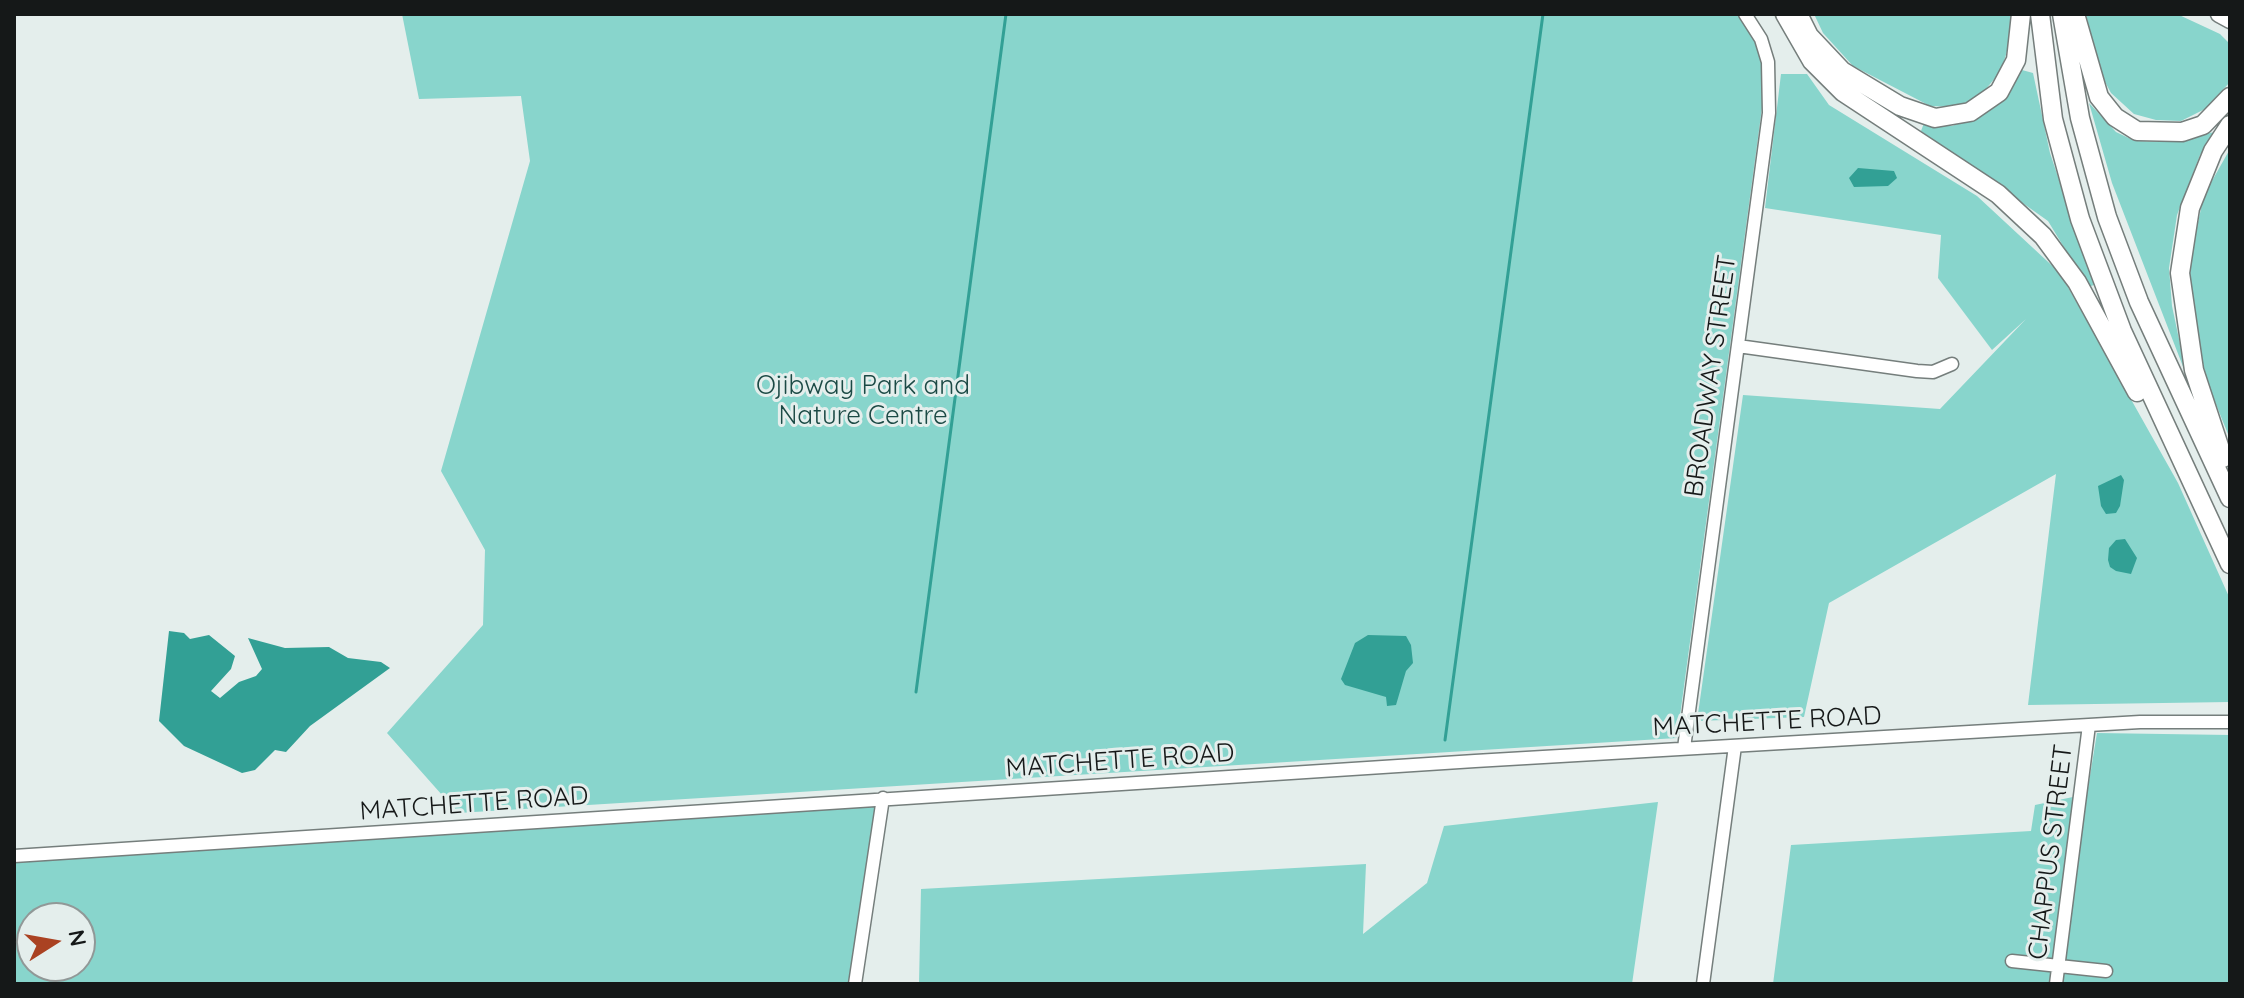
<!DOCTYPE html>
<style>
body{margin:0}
#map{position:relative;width:2244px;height:998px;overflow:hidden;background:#e4eeec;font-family:Quicksand,sans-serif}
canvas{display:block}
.frame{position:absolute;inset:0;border:16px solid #151818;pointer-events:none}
.north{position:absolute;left:16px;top:902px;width:80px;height:80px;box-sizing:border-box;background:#e4eeec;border:2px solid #919897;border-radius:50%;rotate:79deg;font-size:22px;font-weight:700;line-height:32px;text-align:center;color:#151818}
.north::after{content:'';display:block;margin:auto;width:28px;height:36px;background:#aa4222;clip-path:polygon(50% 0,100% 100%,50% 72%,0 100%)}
</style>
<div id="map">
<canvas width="2244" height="998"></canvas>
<div class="frame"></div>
<div class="north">N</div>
</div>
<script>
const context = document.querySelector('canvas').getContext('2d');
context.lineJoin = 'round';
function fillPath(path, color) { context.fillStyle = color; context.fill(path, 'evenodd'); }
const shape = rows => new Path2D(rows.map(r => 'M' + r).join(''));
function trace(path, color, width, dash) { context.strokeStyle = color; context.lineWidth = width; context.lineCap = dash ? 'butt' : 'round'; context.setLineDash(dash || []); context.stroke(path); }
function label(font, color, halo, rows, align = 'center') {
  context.font = font + ' Quicksand,sans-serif'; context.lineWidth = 6; context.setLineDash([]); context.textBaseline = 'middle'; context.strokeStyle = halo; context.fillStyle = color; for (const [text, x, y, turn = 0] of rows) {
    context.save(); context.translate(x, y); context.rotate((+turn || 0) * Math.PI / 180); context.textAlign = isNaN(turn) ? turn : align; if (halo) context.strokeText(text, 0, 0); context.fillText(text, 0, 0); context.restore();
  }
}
fillPath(shape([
 [402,14,1738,14,1746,19,1767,71,1677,738,458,813,387,733,483,625,485,550,441,471,530,161,521,96,419,99],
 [1814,14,2011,14,2011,38,2001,71,1980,96,1955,107,1930,106,1853,66,1823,33],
 [2086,14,2177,14,2220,34,2230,44,2230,82,2205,109,2181,121,2156,120,2134,114,2111,93,2098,69],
 [2022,70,2033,73,2050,153,2094,285,2088,287,2048,221,1921,131,1924,123,1952,126,1982,115,2006,95],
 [1781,74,1807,74,1829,105,1977,196,2060,273,2178,483,2230,599,2230,702,2028,705,2056,474,1829,603,1804,717,1697,721,1743,395,1940,409,2026,319,1992,350,1938,278,1941,235,1765,208],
 [2089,103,2116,132,2135,141,2167,142,2215,132,2200,155,2177,215,2169,268,2172,306,2187,377,2112,183],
 [2230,149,2230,439,2209,387,2192,321,2188,268,2204,195],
 [2097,733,2230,735,2230,984,1773,984,1791,845,2031,831,2035,805,2087,794],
 [883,798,858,984,14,984,14,860],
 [32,918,80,918,80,966,32,966],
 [1658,802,1632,984,919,984,921,889,1366,864,1363,934,1427,883,1444,826]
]), '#88d5cc');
fillPath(shape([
 [1858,168,1894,171,1897,178,1888,186,1854,187,1849,178],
 [2121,475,2124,480,2120,506,2116,513,2106,514,2101,506,2098,486],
 [2125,539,2137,558,2131,574,2116,571,2110,567,2108,560,2109,548,2116,540],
 [169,631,184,633,190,639,209,635,235,656,231,669,211,691,220,698,239,682,256,676,262,669,248,638,285,648,329,647,348,658,381,662,390,668,310,726,286,752,275,750,255,770,242,773,184,746,159,721],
 [1368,635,1406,636,1411,645,1413,663,1406,671,1396,705,1387,706,1386,697,1345,685,1341,679,1355,643]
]), '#32a095');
trace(shape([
 [916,692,1006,14],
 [1445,740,1543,14]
]), '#32a095', 3);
const minor = shape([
 [1738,346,1917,371,1933,372,1952,364],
 [1684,748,1769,113,1768,62,1761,39,1745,14],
 [14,856,1475,761,2140,722,2230,722],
 [2012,961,2106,971],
 [855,984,883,798],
 [1703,984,1735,746],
 [2056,984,2089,725]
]);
const major = shape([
 [2219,14,2230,20]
]);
const highway = shape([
 [1785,14,1812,61,1843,92,1998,194,2043,236,2077,282,2137,392],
 [1798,14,1809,36,1842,71,1900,106,1935,118,1970,112,1999,92,2016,60,2021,14],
 [2040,14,2053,119,2080,219,2122,331,2230,564],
 [2062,14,2080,118,2107,217,2139,302,2230,498],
 [2075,14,2099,97,2115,117,2137,131,2182,132,2203,125,2230,97],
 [2223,458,2194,370,2180,273,2190,208,2213,151,2230,125]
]);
trace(minor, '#757e7c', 15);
trace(major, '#757e7c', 19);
trace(highway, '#757e7c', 21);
trace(minor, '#fff', 12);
trace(major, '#fff', 16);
trace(highway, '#fff', 18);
label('26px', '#151818', '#e4eeec', [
 ["BROADWAY STREET",1711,376,-82],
 ["MATCHETTE ROAD",1767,722,-3],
 ["MATCHETTE ROAD",1120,761,-4],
 ["MATCHETTE ROAD",474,804,-4],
 ["CHAPPUS STREET",2051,852,-83]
]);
label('26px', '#1b4a45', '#e4eeec', [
 ["Ojibway Park and",863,386],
 ["Nature Centre",863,416]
]);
</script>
